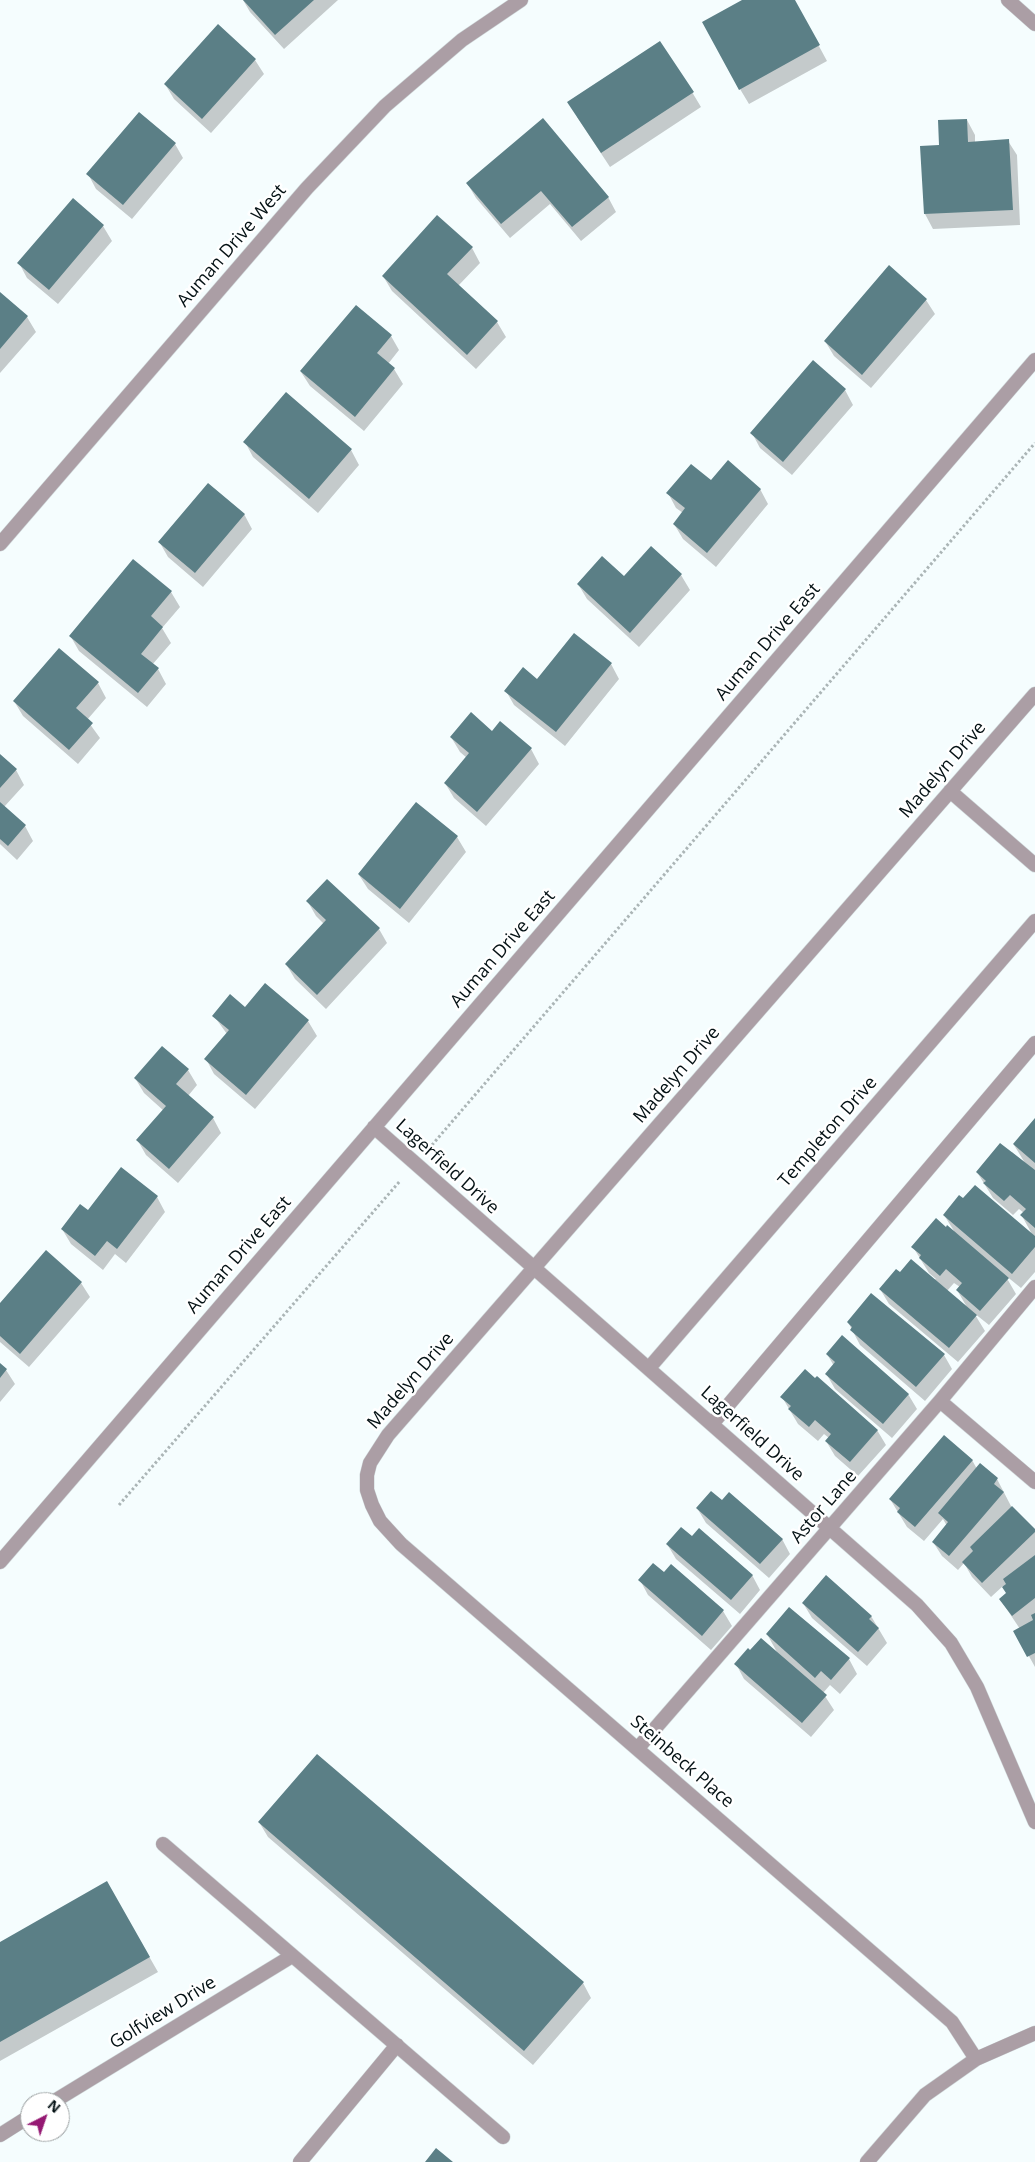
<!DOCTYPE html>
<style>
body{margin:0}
#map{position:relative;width:1035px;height:2162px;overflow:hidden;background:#f5fdfe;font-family:"Open Sans",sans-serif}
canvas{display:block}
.north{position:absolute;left:20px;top:2092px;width:50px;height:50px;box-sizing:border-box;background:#fff;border:1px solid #9ba0a1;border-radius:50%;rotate:41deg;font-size:14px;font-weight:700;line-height:20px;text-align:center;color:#041114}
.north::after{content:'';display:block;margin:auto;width:18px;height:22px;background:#951973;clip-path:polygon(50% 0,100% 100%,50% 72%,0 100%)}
</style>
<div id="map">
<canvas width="1035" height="2162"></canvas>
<div class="north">N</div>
</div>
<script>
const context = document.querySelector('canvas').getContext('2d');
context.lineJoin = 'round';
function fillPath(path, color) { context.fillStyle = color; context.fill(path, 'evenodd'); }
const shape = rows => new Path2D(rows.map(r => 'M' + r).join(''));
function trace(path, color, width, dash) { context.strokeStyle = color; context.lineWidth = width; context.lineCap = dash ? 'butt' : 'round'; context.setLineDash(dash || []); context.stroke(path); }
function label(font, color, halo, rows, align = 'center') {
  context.font = font + ' "Open Sans",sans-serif'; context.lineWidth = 5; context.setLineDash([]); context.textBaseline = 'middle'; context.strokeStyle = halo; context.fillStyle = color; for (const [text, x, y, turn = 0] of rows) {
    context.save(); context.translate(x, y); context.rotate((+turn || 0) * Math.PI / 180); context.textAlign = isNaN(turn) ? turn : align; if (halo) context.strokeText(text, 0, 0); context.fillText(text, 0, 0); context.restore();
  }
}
fillPath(shape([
 [243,0,338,0,284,49,250,12],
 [744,0,794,0,827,61,749,104,740,89],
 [255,60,264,74,211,133,174,99,165,84],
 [692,92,701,107,610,167,577,117],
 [967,120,975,135,975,142,1008,141,1017,155,1020,225,933,229,925,214,921,147,941,146],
 [175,144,183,158,132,219,96,189,88,174],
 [467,183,608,197,616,212,581,241,550,204,510,238,476,198],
 [73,200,103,226,112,241,58,304,27,278,19,263],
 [472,248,480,263,458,286,497,322,506,337,476,369,392,291,383,276],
 [889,267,926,300,935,314,871,388,834,356,825,341],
 [0,293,27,317,36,332,0,373],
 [391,336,399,350,388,364,394,369,403,384,364,431,310,386,301,372],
 [845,390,853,405,792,475,760,448,752,433],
 [245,442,351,450,359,465,318,513,253,457],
 [711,482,760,489,768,504,716,567,683,539,674,524,683,513,676,508,668,493],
 [244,514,252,529,203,587,168,557,160,543],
 [651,548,681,575,690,590,639,647,587,599,578,584,624,578],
 [133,561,171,592,180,607,162,628,171,643,152,665,158,669,166,684,147,707,79,651,71,637],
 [611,664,619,679,565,746,514,705,506,691,538,680],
 [98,683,106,698,87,720,100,738,78,764,23,716,14,701],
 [492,732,531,749,539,764,486,826,454,798,445,783,467,758,460,752,451,737],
 [0,756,16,770,24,785,4,807,25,826,33,841,17,860,0,844],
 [457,837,466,852,409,923,368,889,359,875],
 [308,902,379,929,387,943,326,1009,295,979,286,964,324,924,316,916],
 [245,1008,308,1021,317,1036,255,1109,214,1074,206,1059,227,1034,214,1016],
 [162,1048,188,1070,197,1085,188,1096,213,1118,221,1133,178,1183,146,1155,138,1141,164,1111,144,1093,135,1078],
 [1035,1120,1035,1272,1021,1288,1005,1275,1016,1294,989,1325,974,1313,985,1331,958,1362,889,1304,880,1289,900,1274,934,1280,936,1279,929,1273,913,1247,946,1228,954,1231,944,1215,1033,1236,1022,1216,1024,1213,1019,1209,1013,1215,993,1198,977,1172,1012,1152,1025,1163,1014,1145],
 [954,1283,960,1287,957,1290,968,1309,947,1291],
 [157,1197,165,1212,126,1263,115,1254,103,1270,71,1244,62,1229,88,1212],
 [81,1283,90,1297,29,1367,0,1342,0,1305],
 [848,1322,944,1355,952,1369,925,1401,860,1345],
 [827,1354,908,1394,917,1409,892,1438,835,1389,827,1375,834,1366],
 [0,1364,6,1370,15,1384,0,1402],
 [782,1397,877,1430,886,1445,858,1476,835,1456,826,1441,829,1438,824,1434,818,1441,798,1424],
 [972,1460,977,1469,980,1465,997,1479,1012,1508,1035,1531,1035,1667,1015,1631,1020,1629,1000,1599,1007,1594,1003,1586,991,1597,972,1577,964,1563,958,1570,942,1556,933,1542,947,1526,943,1519,924,1541,907,1527,890,1499],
 [697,1508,782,1539,790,1554,769,1578,706,1523],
 [692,1538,752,1575,760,1590,740,1614,676,1559,667,1544],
 [672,1566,723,1611,732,1626,711,1650,648,1595,640,1580,665,1574],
 [803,1603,871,1616,887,1643,867,1666,812,1618],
 [767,1634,849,1659,857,1674,840,1694,830,1685,823,1693,834,1710,811,1737,744,1679,736,1664,751,1652,778,1654],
 [259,1822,583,1983,591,1998,533,2065,268,1837],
 [107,1883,158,1972,0,2061,0,1944]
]), '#0003');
fillPath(shape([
 [243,0,314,0,275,35],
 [742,0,795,0,820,45,739,90,702,22],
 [218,24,256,59,202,119,164,84],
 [660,41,694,92,601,153,567,102],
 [139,112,176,143,123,205,86,174],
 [543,118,609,197,572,227,541,191,501,224,466,183],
 [967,119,968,142,1009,139,1013,210,924,214,920,146,939,145,938,120],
 [73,198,104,225,49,290,17,263],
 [437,215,473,247,447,274,498,321,467,355,382,276],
 [889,265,927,299,862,375,824,341],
 [0,292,28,316,0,349],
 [356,305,392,335,377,353,395,368,355,417,300,371],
 [813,360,846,389,783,462,750,433],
 [286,392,352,449,309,499,243,442],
 [728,460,761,489,707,553,673,524,685,508,666,493,691,464,711,480],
 [208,483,245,514,195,573,158,542],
 [651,546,682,574,630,633,577,584,602,556,624,576],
 [133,559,172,591,151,616,163,627,141,654,159,668,138,693,69,636],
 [574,633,612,663,556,732,504,691,523,667,537,679],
 [59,648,99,682,76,708,93,723,69,750,13,701],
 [471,712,492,731,500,721,532,748,477,812,444,783,469,753,450,737],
 [0,754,17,769,0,788],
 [0,802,26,825,8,846,0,839],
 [416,802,458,836,400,909,358,874],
 [327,879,380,928,317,995,285,964,326,920,306,901],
 [265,983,309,1020,246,1095,204,1059,229,1030,212,1016,230,994,245,1007],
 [162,1046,189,1069,176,1084,214,1117,169,1169,136,1140,166,1106,134,1078],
 [1035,1118,1035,1163,1013,1144],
 [1000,1143,1035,1170,1035,1228,1020,1215,1026,1209,1010,1195,1004,1201,983,1183,986,1181,976,1172],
 [121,1167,158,1196,117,1249,107,1241,95,1256,61,1229,80,1204,88,1210],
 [975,1185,1035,1236,1035,1247,1012,1274,943,1215,959,1195,963,1198],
 [936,1218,946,1227,947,1225,1009,1278,980,1311,956,1290,962,1283,946,1269,940,1276,919,1258,921,1255,911,1247],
 [46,1250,82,1282,20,1354,0,1336,0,1303],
 [911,1259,977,1315,949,1348,879,1289,896,1269,900,1272],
 [871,1293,945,1354,916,1387,850,1330,852,1327,847,1322],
 [842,1335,909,1394,883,1424,825,1374,835,1362,826,1354],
 [0,1363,7,1369,0,1378],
 [805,1369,815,1378,817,1376,878,1430,850,1462,825,1441,831,1434,815,1420,809,1427,788,1409,791,1406,780,1397],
 [944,1435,973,1460,915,1527,897,1512,900,1508,889,1499],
 [980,1463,998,1478,994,1484,1004,1492,949,1556,932,1542,948,1522,938,1513],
 [711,1491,722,1500,729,1492,783,1539,760,1564,696,1508],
 [1012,1506,1035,1529,1035,1532,982,1583,962,1562,973,1551,970,1547],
 [681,1527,692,1536,699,1528,753,1575,731,1600,666,1544],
 [1035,1555,1035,1598,1012,1616,999,1599,1006,1593,1002,1587,1006,1584,1003,1579],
 [653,1563,664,1572,671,1564,724,1610,702,1636,638,1580],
 [826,1575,872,1616,869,1619,879,1628,858,1652,802,1603],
 [789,1607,850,1658,831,1680,821,1671,815,1678,766,1634],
 [1035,1613,1035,1653,1027,1657,1013,1631,1033,1620,1031,1615],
 [761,1638,827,1695,802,1723,734,1664,748,1648,750,1650],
 [317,1754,584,1982,524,2051,258,1822],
 [107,1881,150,1957,0,2042,0,1942],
 [436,2148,453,2162,425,2162]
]), '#5b7f86');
const minor = shape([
 [1008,0,1035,24],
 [0,544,307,188,385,106,462,40,521,0],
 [950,791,1035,865],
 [374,1127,917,1605,951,1643,977,1687,1035,1822],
 [649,1368,1035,921],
 [940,1401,1035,1482],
 [713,1423,1035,1043],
 [0,1562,1035,360],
 [638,1748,940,1401,1035,1287],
 [163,1844,503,2137],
 [976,2059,952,2022,401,1544,380,1521,372,1505,367,1490,367,1475,370,1463,388,1435,1035,694],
 [53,2102,292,1956],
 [0,2135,30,2116],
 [300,2162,397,2045],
 [867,2162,925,2095,976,2059,1035,2033]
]);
trace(minor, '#ced7d9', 15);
trace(shape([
 [432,1145,1035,443],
 [119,1505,400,1181]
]), '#abb5b6', 3, [2.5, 2.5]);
trace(minor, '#ab9ea5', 14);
label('18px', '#041114', '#fff', [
 ["Auman Drive West",232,246,-49],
 ["Auman Drive East",768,642,-49],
 ["Madelyn Drive",943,770,-49],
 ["Auman Drive East",503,949,-49],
 ["Madelyn Drive",677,1075,-49],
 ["Templeton Drive",828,1132,-49],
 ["Lagerfield Drive",447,1167,42],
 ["Auman Drive East",239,1255,-49],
 ["Madelyn Drive",411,1381,-49],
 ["Lagerfield Drive",752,1434,42],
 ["Astor Lane",824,1507,-49],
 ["Steinbeck Place",682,1762,41],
 ["Golfview Drive",163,2013,-32]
]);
</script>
